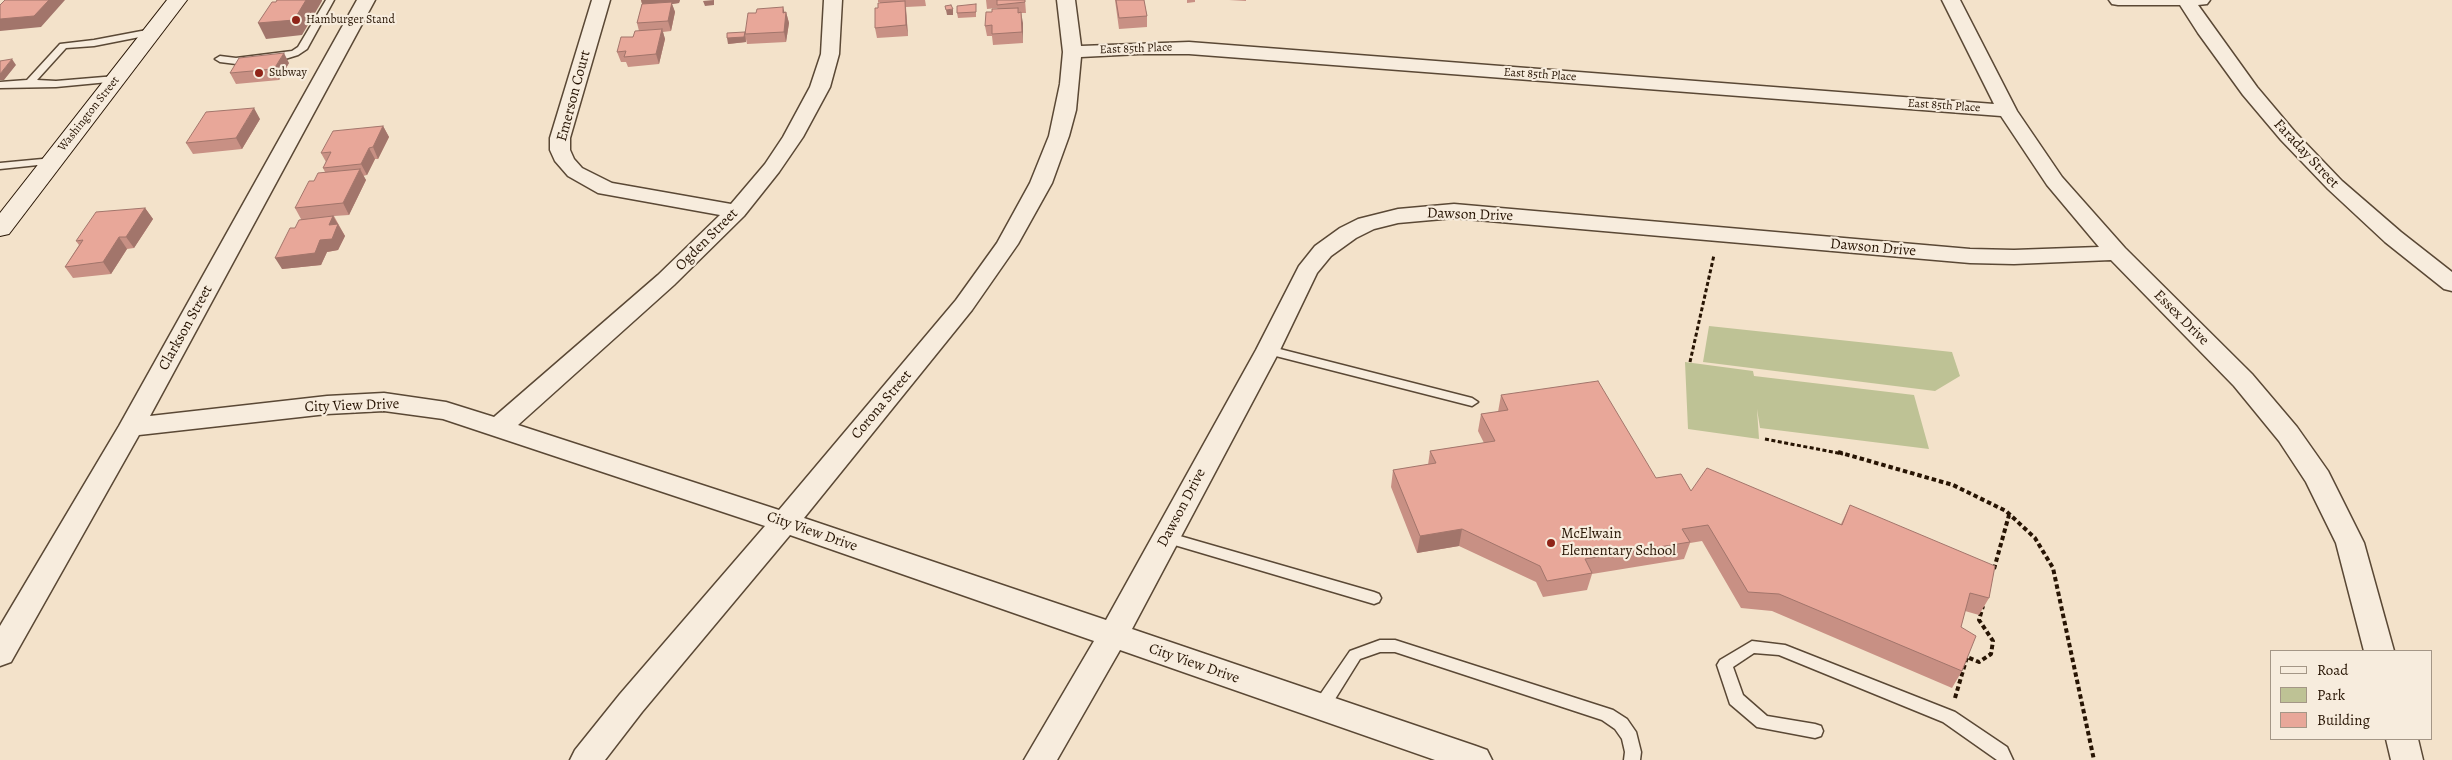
<!DOCTYPE html>
<style>
body{margin:0}
#map{position:relative;width:2452px;height:760px;overflow:hidden;background:#f3e2ca;font-family:Alegreya,serif}
canvas{display:block}
.legend{position:absolute;left:2270px;top:650px;width:162px;height:90px;box-sizing:border-box;background:#f7ecdd;border:1px solid #a49686;margin:0;padding:6px 9px;list-style:none;font-size:15px;color:#271403}
.legend li{display:flex;align-items:center;gap:10px;height:25px}
.legend b{width:25px;border:1px solid #a49686}
</style>
<div id="map">
<canvas width="2452" height="760"></canvas>
<ul class="legend">
<li><b style="height:6px;background:#f7ecdd"></b>Road</li>
<li><b style="height:14px;background:#bec295"></b>Park</li>
<li><b style="height:14px;background:#e8a799"></b>Building</li>
</ul>
</div>
<script>
const context = document.querySelector('canvas').getContext('2d');
context.lineJoin = 'round';
function fillPath(path, color) { context.fillStyle = color; context.fill(path, 'evenodd'); }
const shape = rows => new Path2D(rows.map(r => 'M' + r).join(''));
function trace(path, color, width, dash) { context.strokeStyle = color; context.lineWidth = width; context.lineCap = dash ? 'butt' : 'round'; context.setLineDash(dash || []); context.stroke(path); }
function label(font, color, halo, rows, align = 'center') {
  context.font = font + ' Alegreya,serif'; context.lineWidth = 4.5; context.setLineDash([]); context.textBaseline = 'middle'; context.strokeStyle = halo; context.fillStyle = color; for (const [text, x, y, turn = 0] of rows) {
    context.save(); context.translate(x, y); context.rotate((+turn || 0) * Math.PI / 180); context.textAlign = isNaN(turn) ? turn : align; if (halo) context.strokeText(text, 0, 0); context.fillText(text, 0, 0); context.restore();
  }
}
fillPath(shape([
 [1709,326,1952,352,1960,376,1935,391,1703,362],
 [1685,362,1753,371,1754,376,1914,395,1929,449,1760,428,1757,409,1759,439,1688,429]
]), '#bec295');
const lane = shape([
 [326,0,334,0,307,49,298,55,285,59,236,64,220,62,215,59,220,56,236,58,292,51,298,47,326,0],
 [152,29,155,30,155,34,94,46,66,48,37,80,56,81,116,76,119,77,119,81,56,87,0,88,0,82,27,80,60,44,94,40,152,29],
 [53,158,58,161,57,163,0,169,0,163,53,158],
 [1268,346,1472,398,1478,402,1472,406,1264,353,1262,350,1264,347,1268,346],
 [1166,532,1374,592,1379,594,1381,598,1379,602,1374,604,1161,541,1159,537,1161,533,1166,532],
 [1380,640,1395,640,1613,710,1627,719,1636,732,1641,752,1640,760,1624,760,1625,752,1622,739,1615,729,1602,720,1395,652,1380,652,1360,659,1327,712,1321,714,1315,712,1313,707,1315,702,1350,651,1380,640],
 [1752,641,1785,645,1955,712,2007,747,2013,760,1997,760,1943,722,1779,655,1754,653,1733,667,1743,695,1767,716,1815,724,1821,726,1823,731,1821,736,1815,738,1757,727,1730,704,1717,665,1720,660,1752,641]
]);
const street = shape([
 [357,0,375,0,150,416,327,396,384,393,446,402,494,417,658,275,720,215,598,193,568,176,555,161,550,150,550,138,592,0,610,0,570,138,570,150,574,159,582,168,612,183,731,204,765,164,783,137,810,87,821,54,824,0,842,0,839,54,830,87,803,137,779,172,744,216,674,285,518,425,779,510,956,300,997,243,1030,183,1049,136,1060,84,1063,52,1057,0,1075,0,1081,46,1189,42,1994,104,1942,0,1960,0,2017,111,2062,177,2125,248,2252,374,2297,427,2328,471,2364,543,2394,651,2364,651,2336,543,2306,482,2279,441,2234,386,2111,260,2014,264,1970,263,1454,218,1398,223,1374,229,1356,238,1331,256,1317,273,1280,350,1132,629,1476,746,1487,750,1492,760,1435,760,1120,650,1057,760,1024,760,1094,641,790,535,642,712,605,760,570,760,575,750,620,694,765,526,443,419,384,411,327,414,139,435,11,662,0,666,0,626,119,426,357,0],
 [1139,54,1189,54,2001,116,2047,185,2099,247,2014,250,1970,249,1454,204,1398,209,1358,219,1340,228,1315,246,1299,266,1256,350,1106,620,804,518,972,310,1018,244,1052,183,1069,136,1076,110,1081,57,1139,54],
 [2109,0,2210,0,2207,4,2198,5,2257,87,2295,132,2342,181,2401,232,2452,272,2452,291,2444,289,2385,242,2328,189,2281,140,2243,95,2198,33,2180,5,2118,5,2112,4,2109,0],
 [2386,739,2418,739,2423,760,2391,760,2386,739]
]);
const secondary = shape([
 [167,0,187,0,9,234,0,236,0,213,167,0]
]);
trace(lane, '#5a4835', 3);
trace(street, '#5a4835', 3);
trace(secondary, '#271403', 2);
trace(shape([
 [1690,362,1714,255],
 [1765,439,1843,454]
]), '#271403', 3, [4, 2.5]);
trace(shape([
 [1838,452,1953,485,2006,511,2035,538,2053,568,2094,760],
 [1994,569,2009,515],
 [1955,698,1967,657,1979,662,1991,654,1993,641,1979,620,1983,606]
]), '#271403', 4, [4.5, 3]);
fillPath(lane, '#f7ecdd');
fillPath(street, '#f7ecdd');
fillPath(secondary, '#f7ecdd');
fillPath(shape([
 [641,0,680,0,679,3,672,4,675,12,671,31,663,32,665,39,659,64,628,67,626,62,621,62,617,52,639,31,637,23,642,4],
 [878,0,925,0,926,6,906,7,908,36,877,38,875,28,878,8,880,3,880,2,878,2],
 [986,0,1025,0,1026,13,1021,13,1023,43,993,45,992,36,987,36,985,26,992,12,998,9,997,8,987,9],
 [1115,0,1144,0,1147,16,1147,27,1119,29],
 [1187,0,1195,0,1195,2,1187,3],
 [1229,0,1246,0,1246,1],
 [976,4,976,17,958,18,957,13],
 [785,12,786,12,789,23,786,42,747,44,746,39,746,42,728,44,745,32],
 [289,63,279,80,236,84,230,73],
 [260,119,242,149,193,154,186,143],
 [383,126,389,137,378,159,375,159,367,175,363,176,366,180,349,215,334,216,345,236,338,250,327,252,321,265,282,269,295,228,301,219,295,208,314,181,325,172,323,168,326,162,321,153],
 [145,208,153,219,134,248,127,249,111,274,73,278,65,267,79,245,76,241],
 [1501,395,1656,478,1691,491,1841,524,1850,505,1989,598,1979,615,1965,611,1961,627,1962,671,1952,688,1772,611,1741,608,1702,541,1690,543,1684,559,1592,574,1587,590,1543,597,1536,582,1459,546,1417,553,1391,487,1393,470,1428,465,1430,451,1484,443,1478,431,1481,414,1498,412]
]), '#c89084');
fillPath(shape([
 [49,0,65,0,41,27,0,31,0,19],
 [306,0,322,0,322,1,302,35,266,39,258,23],
 [641,0,680,0,679,3,672,4,675,12,671,31,668,21,643,7],
 [714,0,714,5,705,6,703,1],
 [905,1,906,11,908,36,906,25],
 [783,7,786,17,786,12,789,23,786,42,784,32,783,13],
 [953,9,953,15,947,15,946,10],
 [1021,12,1023,23,1023,43,1022,32],
 [662,29,665,39,659,64,656,54],
 [745,34,746,42,728,44,727,38],
 [284,53,289,63,279,80,274,69],
 [12,59,16,65,4,80,0,80,0,74],
 [254,108,260,119,242,149,236,138],
 [383,126,389,137,378,159,373,147],
 [369,148,375,159,367,175,361,164],
 [360,169,366,180,349,215,343,203],
 [145,208,153,219,134,248,126,237],
 [333,216,345,236,338,250,327,252,321,265,282,269,275,258,320,240],
 [119,237,127,249,111,274,103,262],
 [1462,529,1459,546,1417,553,1420,536]
]), '#a2756b');
const building = shape([
 [5,0,49,0,34,16,0,19,0,5,5,0],
 [277,0,306,0,294,20,258,23,272,2,276,2,277,0],
 [997,0,1025,0,1025,2,997,5,997,0],
 [1116,0,1144,0,1147,16,1119,18,1116,0],
 [905,1,906,25,875,28,875,8,878,8,878,3,905,1],
 [672,2,668,21,637,23,642,4,672,2],
 [976,4,976,12,957,13,957,6,976,4],
 [951,5,953,9,946,10,945,6,951,5],
 [783,7,783,13,786,12,784,32,745,34,748,13,756,13,757,9,783,7],
 [1018,8,1018,13,1021,12,1022,32,992,34,992,25,985,26,986,12,992,12,992,9,1018,8],
 [662,29,656,54,624,57,626,51,617,52,621,37,633,37,635,31,662,29],
 [745,32,744,37,727,38,727,33,745,32],
 [284,53,274,69,230,73,239,58,284,53],
 [12,59,0,74,0,61,12,59],
 [254,108,236,138,186,143,206,112,254,108],
 [383,126,373,147,369,148,361,164,323,168,331,152,321,153,333,131,383,126],
 [360,169,343,203,295,208,309,181,314,181,318,173,360,169],
 [145,208,126,237,119,237,103,262,65,267,83,240,76,241,96,212,145,208],
 [333,216,329,225,338,224,332,239,320,240,315,253,275,258,290,228,295,228,299,220,333,216],
 [1598,381,1656,478,1681,474,1691,491,1707,468,1842,525,1850,505,1995,566,1989,598,1970,593,1961,627,1976,636,1962,671,1779,594,1748,592,1708,525,1682,529,1690,542,1585,559,1592,573,1547,581,1540,566,1462,529,1420,536,1393,470,1436,463,1430,451,1495,441,1481,414,1508,410,1501,395,1598,381]
]);
fillPath(building, '#e8a799');
trace(building, '#a2756b', 1);
for (const [x, y, r, color] of [
 [296,20,5,"#8f2418"],
 [259,73,5,"#8f2418"],
 [1551,543,5,"#8f2418"]
]) { const dot = new Path2D(); dot.arc(x, y, r, 0, 2 * Math.PI); context.fillStyle = color; context.fill(dot); trace(dot, '#f7ecdd', 2); }
label('12px', '#271403', '#f7ecdd', [
 ["Hamburger Stand",306,20],
 ["Subway",269,73]
], 'left');
label('12px', '#271403', '#f7ecdd', [
 ["East 85th Place",1136,49,-2],
 ["East 85th Place",1540,75,4],
 ["East 85th Place",1944,106,4],
 ["Washington Street",89,114,-52]
]);
label('15px', '#271403', '#f7ecdd', [
 ["Emerson Court",574,96,-75],
 ["Faraday Street",2306,154,47],
 ["Dawson Drive",1470,215,2],
 ["Ogden Street",707,240,-45],
 ["Dawson Drive",1873,248,5],
 ["Essex Drive",2181,318,45],
 ["Clarkson Street",186,328,-61],
 ["Corona Street",882,405,-50],
 ["City View Drive",352,406,-2],
 ["Dawson Drive",1182,508,-62],
 ["City View Drive",812,532,19],
 ["City View Drive",1194,664,19]
]);
label('15px', '#271403', '#f7ecdd', [
 ["McElwain",1561,534],
 ["Elementary School",1561,551]
], 'left');
</script>
